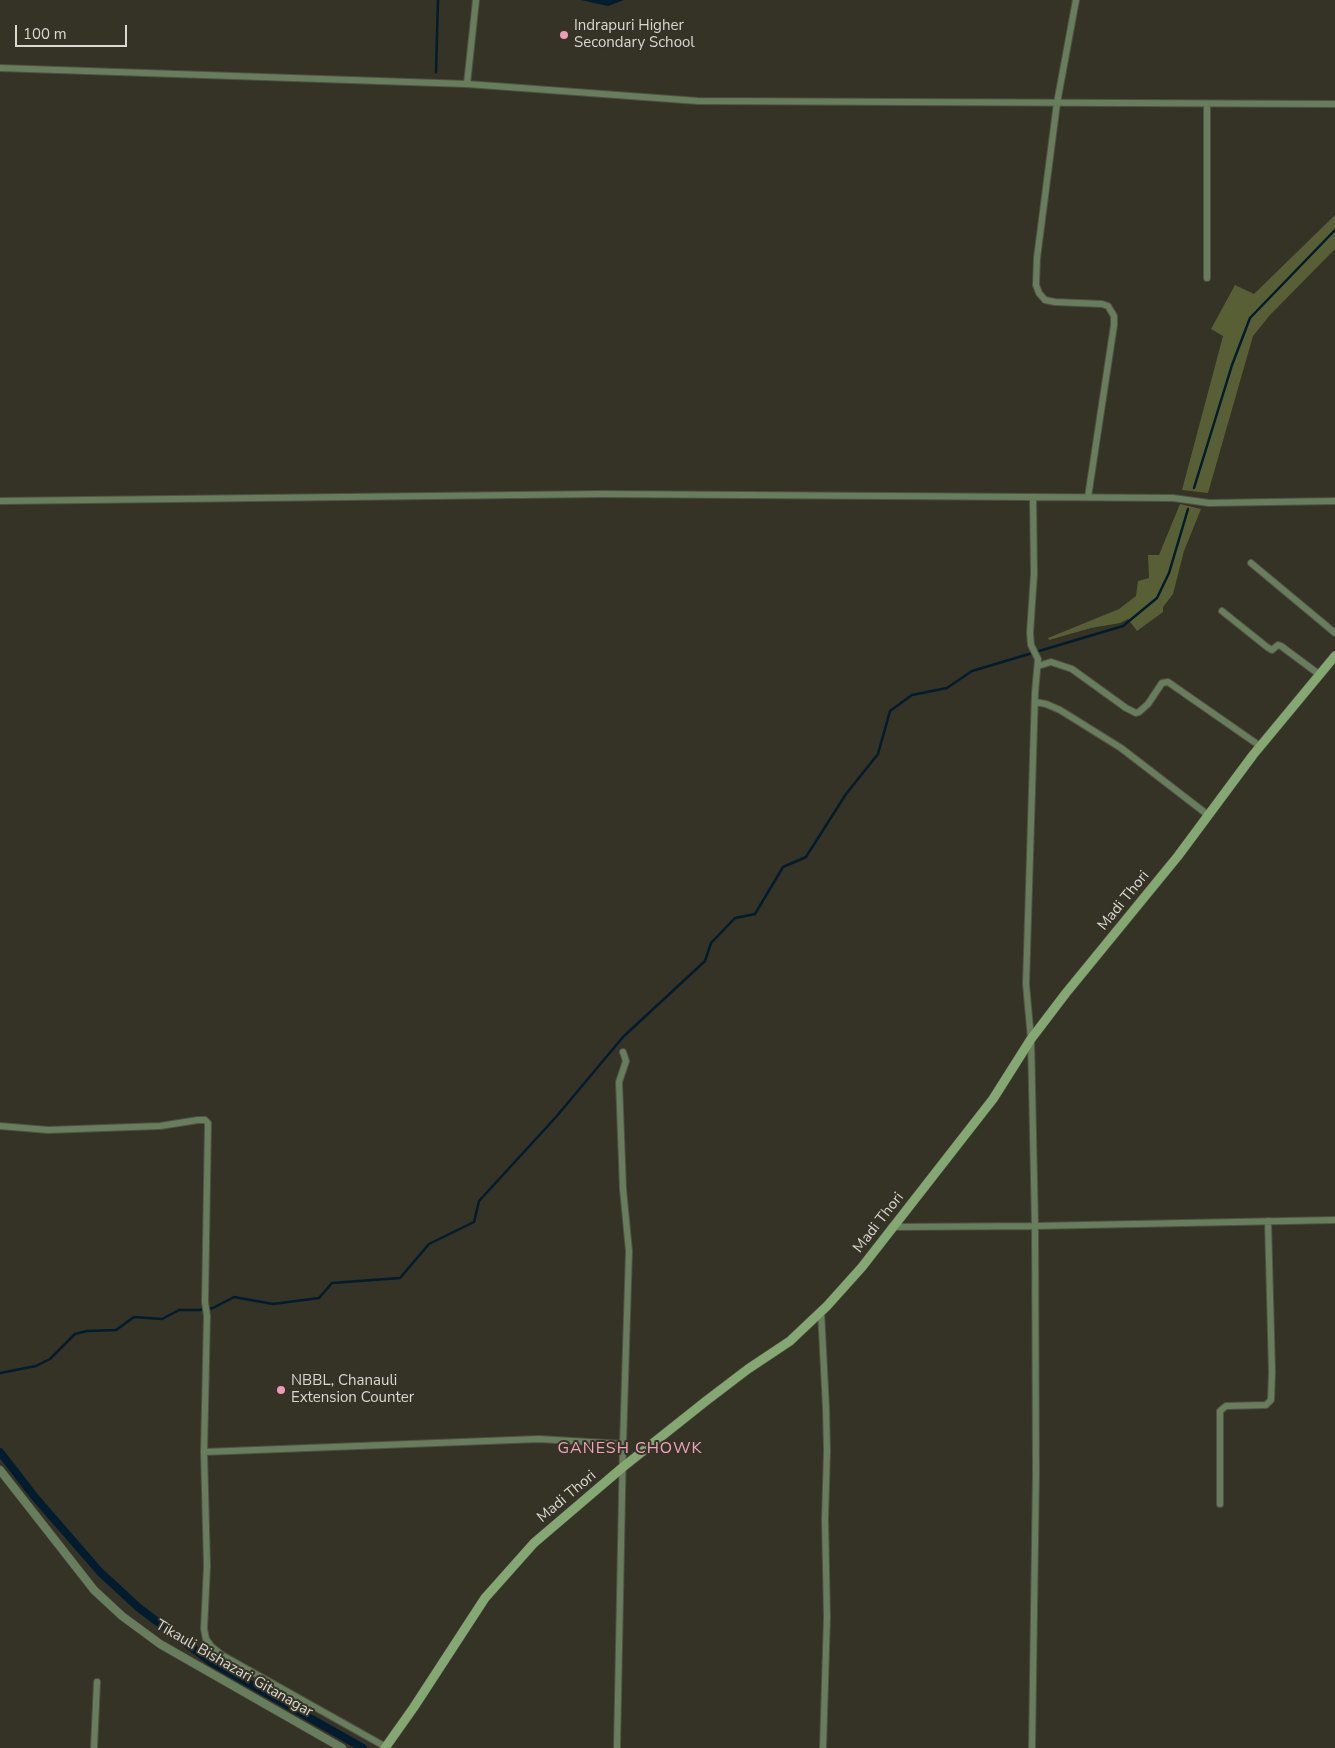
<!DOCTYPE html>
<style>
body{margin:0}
#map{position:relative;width:1335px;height:1748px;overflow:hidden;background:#353226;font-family:"Nunito Sans",sans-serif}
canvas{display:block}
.scale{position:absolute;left:15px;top:25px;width:112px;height:22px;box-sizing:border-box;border:2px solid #dad8d0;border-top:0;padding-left:6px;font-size:15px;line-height:18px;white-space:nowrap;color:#dad8d0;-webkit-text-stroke:4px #353226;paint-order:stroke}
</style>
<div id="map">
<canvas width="1335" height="1748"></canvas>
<div class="scale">100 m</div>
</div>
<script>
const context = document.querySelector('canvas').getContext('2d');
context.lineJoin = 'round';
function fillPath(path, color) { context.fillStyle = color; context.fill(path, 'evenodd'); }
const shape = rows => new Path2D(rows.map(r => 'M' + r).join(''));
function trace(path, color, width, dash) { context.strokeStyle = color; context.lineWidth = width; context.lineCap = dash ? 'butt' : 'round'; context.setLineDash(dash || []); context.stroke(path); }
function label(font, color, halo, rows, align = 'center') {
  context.font = font + ' "Nunito Sans",sans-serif'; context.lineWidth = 4; context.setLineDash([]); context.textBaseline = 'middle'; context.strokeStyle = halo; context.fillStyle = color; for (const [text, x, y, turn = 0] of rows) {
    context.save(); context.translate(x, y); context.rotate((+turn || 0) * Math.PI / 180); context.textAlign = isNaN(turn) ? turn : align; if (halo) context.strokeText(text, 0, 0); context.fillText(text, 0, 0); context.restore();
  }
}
fillPath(shape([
 [1335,215,1335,249,1270,315,1253,336,1208,493,1182,490,1223,336,1211,329,1235,285,1254,294],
 [1180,504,1201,509,1184,551,1173,594,1163,607,1163,612,1137,631,1128,619,1120,623,1091,628,1049,640,1048,638,1119,609,1136,596,1138,581,1149,578,1148,555,1159,555]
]), '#595f35');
fillPath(shape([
 [581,0,624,0,608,6]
]), '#001c2f');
trace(shape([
 [436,72,438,0],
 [1194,488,1232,365,1250,318,1335,230],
 [0,1373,36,1366,50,1359,75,1334,87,1331,116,1330,134,1317,162,1319,179,1310,199,1310,213,1308,234,1297,273,1304,319,1298,332,1283,400,1278,429,1244,474,1222,479,1201,556,1117,623,1037,705,961,711,943,735,918,755,914,783,867,806,857,846,794,878,754,890,711,912,695,947,688,972,671,1123,626,1157,598,1169,573,1188,509]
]), '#001c2f', 2.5);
trace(shape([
 [0,1452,34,1496,100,1572,139,1608,211,1662,363,1748]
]), '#001c2f', 8);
const minor = shape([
 [1076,0,1057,103,1037,258,1036,285,1039,293,1045,300,1055,302,1102,304,1108,306,1114,316,1114,325,1088,497],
 [0,68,467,84,698,101,1335,104],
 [467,84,476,0],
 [1207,104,1207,278],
 [0,501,603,494,1173,498,1209,503,1335,501],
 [1251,563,1335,633],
 [1222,611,1267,647,1272,650,1278,645,1281,646,1320,675],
 [1038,666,1051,662,1072,669,1126,708,1136,713,1139,712,1148,704,1162,683,1168,682,1260,746],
 [1035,702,1046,704,1060,710,1121,748,1208,815],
 [0,1126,48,1130,160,1126,198,1120,205,1120,208,1123,205,1302,207,1316,204,1452,207,1566,204,1629,206,1639,211,1646,222,1655,386,1747],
 [892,1227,1035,1226,1335,1220],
 [821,1311,826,1408,827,1451,825,1519,827,1617,823,1748],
 [204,1452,539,1439,623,1444],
 [1220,1504,1220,1411,1226,1406,1266,1405,1271,1400,1272,1372,1268,1221],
 [94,1748,97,1682],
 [617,1748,623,1444,629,1251,623,1189,619,1082,626,1061,623,1052],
 [1032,1748,1036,1473,1035,1226,1031,1039,1026,984,1035,693,1038,659,1031,645,1030,633,1034,574,1033,497]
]);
const tertiary = shape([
 [0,1470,94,1590,122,1616,160,1644,342,1748]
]);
const secondary = shape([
 [385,1748,414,1707,485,1598,534,1543,623,1467,706,1401,748,1369,790,1341,827,1306,862,1267,993,1099,1031,1039,1066,993,1178,856,1253,755,1335,656]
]);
trace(minor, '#535045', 8);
trace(tertiary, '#535045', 9);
trace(secondary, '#535045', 10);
trace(minor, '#677e5c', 6);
trace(tertiary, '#677e5c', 8);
trace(secondary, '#84a871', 9);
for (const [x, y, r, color] of [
 [564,35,5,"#f09ab7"],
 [281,1390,5,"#f09ab7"]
]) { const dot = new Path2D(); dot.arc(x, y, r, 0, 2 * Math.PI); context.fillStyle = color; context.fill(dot); trace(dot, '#353226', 2); }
label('15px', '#dad8d0', '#353226', [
 ["Indrapuri Higher",574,26],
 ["Secondary School",574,43],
 ["NBBL, Chanauli",291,1381],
 ["Extension Counter",291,1398]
], 'left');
label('15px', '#dad8d0', '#353226', [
 ["Madi Thori",1124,901,-51],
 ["Madi Thori",879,1223,-52],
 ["Madi Thori",567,1497,-40],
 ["Tikauli Bishazari Gitanagar",234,1669,30]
]);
context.letterSpacing = '1px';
label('16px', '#f5a4bf', '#353226', [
 ["GANESH CHOWK",630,1449]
]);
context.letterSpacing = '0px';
</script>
